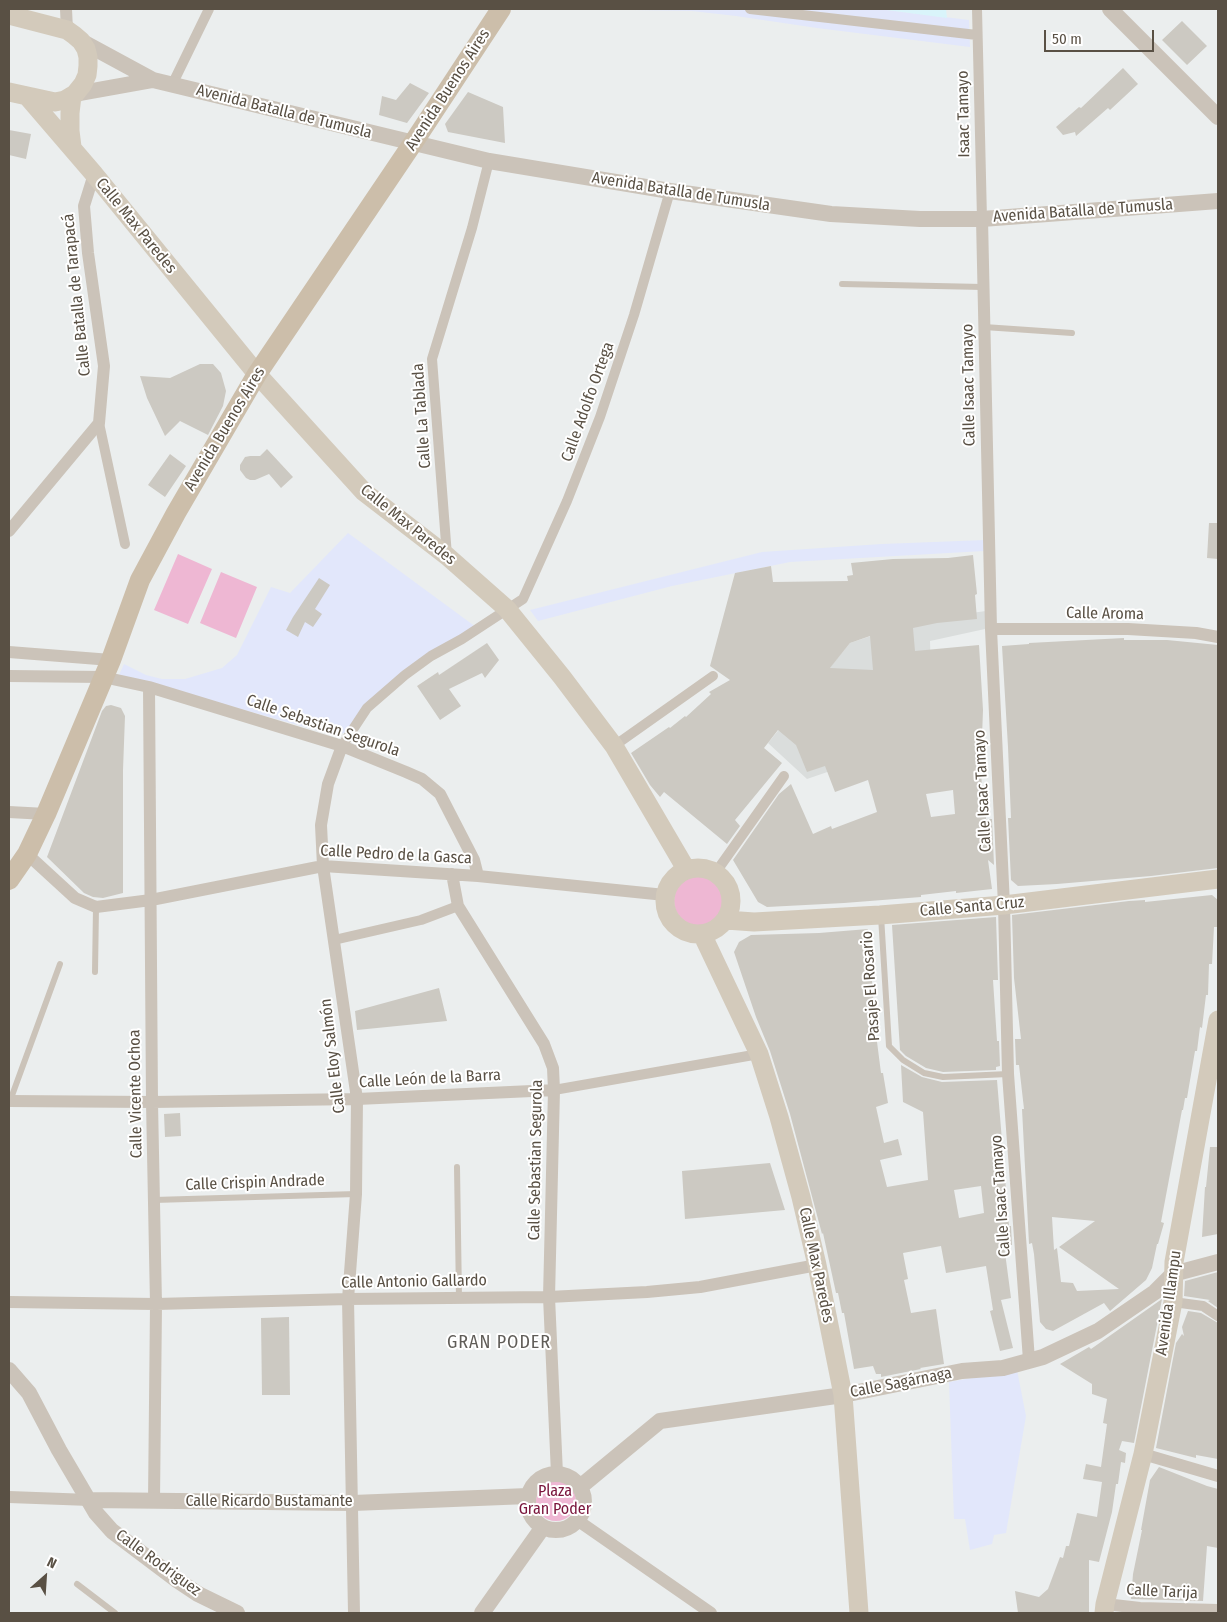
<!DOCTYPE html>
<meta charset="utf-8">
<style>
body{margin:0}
#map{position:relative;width:1227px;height:1622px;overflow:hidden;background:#ebeeee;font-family:"Fira Sans Condensed",sans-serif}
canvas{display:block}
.frame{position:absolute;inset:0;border:10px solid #595044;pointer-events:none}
.north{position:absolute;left:20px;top:1552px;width:50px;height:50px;-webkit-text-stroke:4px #fff;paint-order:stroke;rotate:26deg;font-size:14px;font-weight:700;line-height:20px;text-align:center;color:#595044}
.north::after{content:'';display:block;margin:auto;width:18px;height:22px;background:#595044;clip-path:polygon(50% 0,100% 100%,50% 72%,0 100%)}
.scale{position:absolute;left:1044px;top:30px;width:110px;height:22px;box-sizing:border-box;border:2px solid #595044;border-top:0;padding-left:6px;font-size:15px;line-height:18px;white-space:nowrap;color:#595044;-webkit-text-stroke:4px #fff;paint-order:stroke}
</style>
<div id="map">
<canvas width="1227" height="1622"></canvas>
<div class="frame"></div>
<div class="north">N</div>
<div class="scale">50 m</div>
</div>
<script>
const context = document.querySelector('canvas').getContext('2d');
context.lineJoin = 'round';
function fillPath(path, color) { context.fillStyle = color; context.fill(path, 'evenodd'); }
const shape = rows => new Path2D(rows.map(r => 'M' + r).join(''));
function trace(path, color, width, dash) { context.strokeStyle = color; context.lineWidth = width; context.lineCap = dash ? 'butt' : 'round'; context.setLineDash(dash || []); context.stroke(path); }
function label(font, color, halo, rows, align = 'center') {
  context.font = font + ' "Fira Sans Condensed",sans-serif'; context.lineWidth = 4; context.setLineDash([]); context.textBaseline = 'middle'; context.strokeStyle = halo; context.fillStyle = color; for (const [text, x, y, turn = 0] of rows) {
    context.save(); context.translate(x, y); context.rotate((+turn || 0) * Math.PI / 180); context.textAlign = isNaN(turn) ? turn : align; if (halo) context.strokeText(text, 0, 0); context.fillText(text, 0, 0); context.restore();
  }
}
fillPath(shape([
 [574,9,879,9,969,20,970,47,817,28,736,16,692,11],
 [348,533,480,630,416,667,352,729,337,736,119,675,124,664,146,675,162,679,185,679,222,668,237,655,271,587,290,593],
 [985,540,984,551,790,562,672,586,538,621,530,610,762,552,882,544],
 [1017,1370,1026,1416,1006,1533,994,1535,992,1544,970,1550,965,1519,954,1519,949,1382]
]), '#e2e7fb');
fillPath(shape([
 [986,611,985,629,930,641,931,680,868,758,807,779,768,743,850,643,919,620]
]), '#dadddc');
fillPath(shape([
 [879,9,946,9,947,18]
]), '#d9f4fa');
fillPath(shape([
 [178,554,212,569,188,624,154,610],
 [221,572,257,587,236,638,200,623],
 '674 901a25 25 0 1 1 50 0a25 25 0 1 1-50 0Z',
 '536 1501a20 20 0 1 1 40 0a20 20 0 1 1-40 0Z'
]), '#eeb7d3');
fillPath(shape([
 [1182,21,1207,46,1187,65,1162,40],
 [1123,68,1138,84,1110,110,1108,108,1076,136,1075,132,1063,135,1056,127,1079,107,1081,108],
 [410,83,429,93,407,123,379,115,382,96,396,100],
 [468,92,503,107,505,143,448,132,445,124],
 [9,130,31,134,26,159,9,155],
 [200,364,213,364,221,373,226,391,223,406,208,435,180,421,165,436,147,398,140,376,170,378],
 [267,449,293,477,281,488,269,474,255,480,250,480,246,478,240,470,240,465,245,457,250,456,260,456],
 [170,454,186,466,165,497,148,485],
 [1209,523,1218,523,1218,559,1207,558],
 [973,555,977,594,975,595,977,619,937,623,913,628,915,651,979,645,983,710,982,737,980,737,982,793,984,816,986,816,986,819,992,819,994,865,988,860,992,889,956,893,956,891,921,895,921,897,844,903,767,907,758,902,733,860,779,794,791,784,813,834,831,826,832,829,877,812,868,780,835,792,825,766,807,772,796,745,778,730,764,748,782,763,735,820,740,826,727,844,664,792,660,797,650,785,631,753,669,727,670,728,685,716,686,717,711,694,709,692,730,680,710,666,735,573,771,566,773,582,848,581,847,576,853,575,851,563,893,559,948,558],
 [870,636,873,670,830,668,850,643],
 [953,790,955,814,931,817,926,794],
 [319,578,330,585,315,609,322,614,313,627,305,622,298,637,286,630,293,617],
 [1124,638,1124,640,1167,640,1218,645,1218,868,1151,876,1057,884,1018,886,1011,880,1008,818,1011,818,1008,747,1002,646,1029,644,1029,643],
 [487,643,499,660,485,678,482,673,449,689,461,706,440,720,417,686,438,672,439,675],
 [111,705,121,708,125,716,123,770,123,893,103,898,93,897,84,893,47,857,102,711,106,706],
 [1212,895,1218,900,1218,915,1217,927,1214,927,1212,964,1209,964,1208,995,1206,995,1202,1028,1200,1027,1197,1051,1195,1051,1187,1098,1185,1098,1183,1110,1182,1110,1161,1222,1164,1223,1158,1244,1157,1244,1152,1268,1146,1280,1110,1311,1104,1303,1053,1331,1046,1329,1040,1322,1034,1254,1032,1243,1029,1244,1022,1109,1024,1109,1019,1065,1016,1065,1015,1039,1021,1039,1014,978,1012,915,1129,901,1145,900,1145,902],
 [1052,1217,1095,1221,1059,1247,1119,1289,1077,1291,1073,1283,1061,1282,1057,1248,1054,1250],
 [996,917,998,980,993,980,997,1041,999,1041,1000,1066,996,1067,996,1070,943,1072,926,1068,906,1056,900,1050,892,925],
 [868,929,876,1034,881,1073,883,1073,888,1103,876,1107,884,1143,898,1139,902,1155,880,1160,887,1187,928,1180,923,1112,903,1102,901,1065,922,1077,942,1082,997,1080,1009,1226,1011,1226,1012,1245,1004,1245,1011,1298,1001,1300,1013,1348,1000,1351,990,1311,993,1310,986,1266,946,1273,941,1246,903,1253,908,1279,904,1280,911,1313,936,1309,944,1364,920,1368,921,1369,881,1377,881,1374,876,1374,873,1366,854,1369,844,1313,842,1313,838,1293,836,1293,823,1233,822,1234,790,1114,770,1051,756,1017,734,952,739,942,751,935,819,933],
 [981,1186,984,1213,959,1218,954,1190],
 [439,988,447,1021,357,1030,355,1011],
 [180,1113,181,1136,165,1137,164,1114],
 [1210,1147,1218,1147,1218,1234,1202,1237,1205,1187,1206,1187],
 [770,1163,785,1210,685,1219,682,1171],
 [1218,1272,1218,1308,1208,1301,1210,1300,1184,1296,1185,1281],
 [1162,1299,1134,1443,1122,1441,1119,1450,1126,1453,1125,1463,1121,1462,1118,1484,1116,1484,1112,1512,1099,1562,1089,1560,1089,1613,1018,1613,1015,1591,1039,1597,1048,1589,1060,1557,1063,1558,1066,1546,1069,1546,1077,1513,1097,1517,1102,1482,1083,1479,1086,1464,1101,1467,1107,1424,1103,1423,1107,1399,1092,1394,1092,1384,1060,1364,1089,1347,1091,1349],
 [1188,1311,1201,1313,1218,1323,1218,1459,1196,1455,1196,1458,1156,1448,1176,1343,1182,1334,1184,1336,1182,1327],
 [289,1317,290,1395,262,1395,261,1318],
 [1159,1467,1207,1486,1218,1489,1218,1548,1207,1546,1203,1601,1131,1599,1133,1574,1142,1530,1141,1530,1150,1480]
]), '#ccc9c2');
trace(shape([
 [842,284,983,287],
 [984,327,1072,333],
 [881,916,889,1046,903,1060,924,1073,943,1077,1008,1074],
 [95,972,96,907],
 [10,1101,60,964],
 [457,1167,459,1298],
 [154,1200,356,1194],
 [77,1584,115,1613]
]), '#cbc3b9', 6);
trace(shape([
 [750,9,977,35],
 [977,9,982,219],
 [172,85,209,9],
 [99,423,125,544],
 [447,556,432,359,472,228,489,161],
 [342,746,367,708,405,675,431,656,462,639,523,599,567,501,600,417,634,315,670,191],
 [614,746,713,676],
 [716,872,784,776],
 [334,940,421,920,458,906],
 [554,1090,759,1054],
 [1173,1302,1203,1306,1218,1316]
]), '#cbc3b9', 10);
trace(shape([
 [66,9,67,30],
 [982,219,991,629,1004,905,1008,1074,1029,1360],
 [9,531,99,423,104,366,88,253,84,206,94,174],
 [991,629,1128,629,1196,633,1218,637],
 [9,652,111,660],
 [9,676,103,677,149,687,342,746,406,772,422,779,440,794,474,860,478,876],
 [149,687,152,1102,156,1304,154,1501],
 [342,746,328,784,321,825,323,866,357,1099,356,1194,348,1299,354,1613],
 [9,812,46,814],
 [27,854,75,898,96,907,151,900,323,866,478,876,665,895],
 [452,874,458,906,544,1044,553,1068,554,1090,549,1297,557,1474],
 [9,1101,152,1102,357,1099,554,1090],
 [9,1302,156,1304,348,1299,549,1297,647,1292,700,1287,817,1265],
 [1143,1454,1218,1476],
 [9,1497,90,1500],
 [577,1520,711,1613],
 [1105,1604,1140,1608,1218,1610]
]), '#cbc3b9', 12);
trace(shape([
 [1110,9,1218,117],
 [81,41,153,80,489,161,670,191,831,214,920,219,982,219,1218,201],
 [75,94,153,80],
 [9,1370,29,1393,59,1450,96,1513,112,1531,177,1580,198,1594,237,1613],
 '528 1502a28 28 0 1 1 56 0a28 28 0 1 1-56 0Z',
 [580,1487,660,1421,843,1395,962,1371,1003,1368,1043,1357,1098,1331,1155,1292,1173,1274,1218,1262],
 [90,1500,353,1503,528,1496],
 [482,1613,543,1527]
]), '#cbc3b9', 16);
trace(shape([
 [9,15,67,30,74,35,81,41,86,49,88,57,88,66,87,75,83,84,75,94,65,100,55,102,9,92],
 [27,96,94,174,257,374,364,492,447,556,507,609,562,677,614,746,686,869],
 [72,147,70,131,70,113,72,96],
 '665 901a33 33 0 1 1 66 0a33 33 0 1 1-66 0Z',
 [726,920,754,922,880,915,1004,905,1218,879],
 [702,934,759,1054,779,1117,801,1197,817,1265,843,1395,859,1613],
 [1104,1613,1105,1604,1143,1454,1173,1302,1174,1262,1218,1020]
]), '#d3cabb', 19);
trace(shape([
 [9,880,27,854,46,814,111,660,140,580,176,513,257,374,413,143,501,9]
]), '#ccbeaa', 20);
label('16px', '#595044', '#fff', [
 ["Avenida Buenos Aires",448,90,-57],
 ["Avenida Batalla de Tumusla",284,112,14],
 ["Isaac Tamayo",964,114,-91],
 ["Avenida Batalla de Tumusla",681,192,9],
 ["Avenida Batalla de Tumusla",1083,211,-4],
 ["Calle Max Paredes",136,226,51],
 ["Calle Batalla de Tarapacá",77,295,-96],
 ["Calle Isaac Tamayo",969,385,-91],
 ["Calle Adolfo Ortega",588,402,-70],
 ["Calle La Tablada",422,416,-94],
 ["Avenida Buenos Aires",225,429,-59],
 ["Calle Max Paredes",408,525,39],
 ["Calle Aroma",1105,614,1],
 ["Calle Sebastian Segurola",323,726,19],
 ["Calle Isaac Tamayo",983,791,-93],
 ["Calle Pedro de la Gasca",396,855,3],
 ["Calle Santa Cruz",972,907,-5],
 ["Pasaje El Rosario",871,986,-94],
 ["Calle Eloy Salmón",333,1056,-97],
 ["Calle León de la Barra",430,1079,-3],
 ["Calle Vicente Ochoa",136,1094,-91],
 ["Calle Sebastian Segurola",536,1160,-89],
 ["Calle Crispin Andrade",255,1183,-2],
 ["Calle Isaac Tamayo",1001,1196,-94],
 ["Calle Max Paredes",816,1265,78],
 ["Calle Antonio Gallardo",414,1282,-1],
 ["Avenida Illampu",1169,1303,-82],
 ["Calle Sagárnaga",901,1383,-11],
 ["Calle Ricardo Bustamante",269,1502],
 ["Calle Rodriguez",158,1563,36],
 ["Calle Tarija",1162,1592,3]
]);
label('16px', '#7a153c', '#fff', [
 ["Plaza",555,1492],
 ["Gran Poder",555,1510]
]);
context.letterSpacing = '1px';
label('18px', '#605d58', '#fff', [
 ["GRAN PODER",499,1343]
]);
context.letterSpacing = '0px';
</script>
